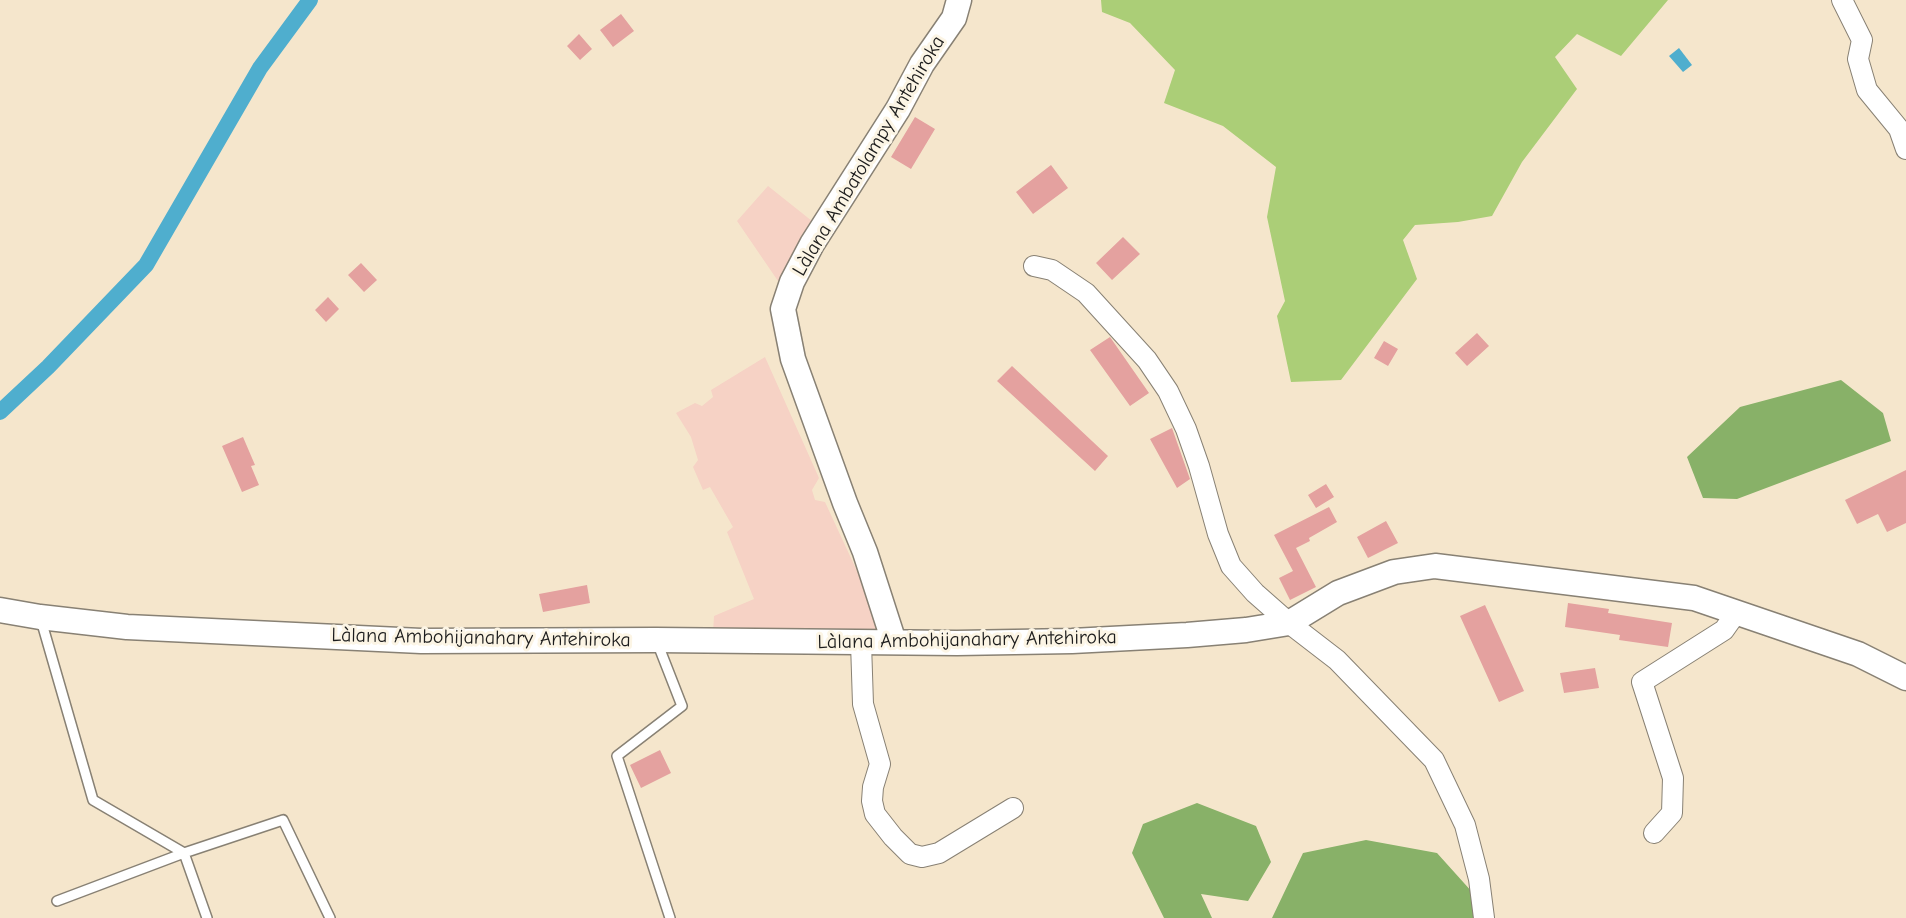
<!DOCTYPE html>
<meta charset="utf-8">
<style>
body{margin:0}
canvas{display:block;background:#f5e6cc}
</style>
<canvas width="1906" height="918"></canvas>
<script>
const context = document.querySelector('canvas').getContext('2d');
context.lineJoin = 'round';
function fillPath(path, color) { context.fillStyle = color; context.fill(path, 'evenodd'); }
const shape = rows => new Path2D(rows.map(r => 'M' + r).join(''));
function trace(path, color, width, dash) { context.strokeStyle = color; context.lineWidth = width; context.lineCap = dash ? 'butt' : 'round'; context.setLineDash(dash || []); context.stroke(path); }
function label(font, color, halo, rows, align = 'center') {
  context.font = font + ' "Comic Neue",sans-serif'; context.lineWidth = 6; context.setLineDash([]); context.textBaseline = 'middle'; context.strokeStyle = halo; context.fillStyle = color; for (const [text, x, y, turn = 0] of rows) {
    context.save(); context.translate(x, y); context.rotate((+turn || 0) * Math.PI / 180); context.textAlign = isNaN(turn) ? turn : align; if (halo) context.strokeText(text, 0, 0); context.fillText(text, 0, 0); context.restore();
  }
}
fillPath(shape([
 [768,186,812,221,814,229,785,280,778,281,737,221],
 [765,357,819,478,812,490,815,500,825,502,875,610,877,633,713,633,714,616,754,599,727,532,733,527,710,487,703,490,693,467,698,460,691,437,676,413,695,403,702,406,713,397,711,390]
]), '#f6d2c5');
fillPath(shape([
 [1101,0,1668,0,1621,56,1577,34,1555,57,1577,89,1522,162,1492,216,1458,222,1415,225,1403,240,1417,279,1341,380,1291,382,1277,316,1285,301,1267,217,1276,167,1223,126,1164,103,1175,70,1130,23,1102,12]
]), '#abce77');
fillPath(shape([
 [1841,380,1883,413,1891,441,1737,499,1703,498,1687,457,1740,407],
 [1197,803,1256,826,1271,862,1248,901,1201,894,1212,918,1164,918,1132,853,1143,824],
 [1366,840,1437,853,1482,903,1484,918,1272,918,1303,853]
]), '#88b168');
fillPath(shape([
 [1679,48,1692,65,1683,72,1669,56]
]), '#4faece');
trace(shape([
 [0,412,48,367,146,265,260,68,310,0]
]), '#4faece', 16);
fillPath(shape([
 [621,14,634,31,613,47,600,30],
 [579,34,592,49,580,60,567,46],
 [915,117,935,129,911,169,891,157],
 [1051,165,1068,188,1033,214,1016,192],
 [1123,237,1140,254,1112,280,1096,263],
 [361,263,377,280,364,292,348,275],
 [328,297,339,309,326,322,315,310],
 [1477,333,1489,346,1467,366,1455,353],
 [1110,337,1149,393,1130,406,1090,350],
 [1384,341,1398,349,1388,366,1374,358],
 [1012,366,1108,456,1095,471,997,381],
 [1172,428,1190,479,1177,488,1150,439],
 [243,437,255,465,251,466,259,485,242,492,222,446],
 [1906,470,1906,523,1887,532,1878,514,1857,524,1845,500],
 [1326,484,1334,497,1316,508,1308,495],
 [1329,507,1337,522,1309,538,1310,541,1296,548,1316,587,1290,600,1279,578,1293,571,1274,535],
 [1386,521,1398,543,1368,558,1357,537],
 [587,585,590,603,543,612,539,594],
 [1568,603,1609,609,1608,613,1672,623,1668,647,1619,640,1620,635,1565,627],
 [1485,605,1524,691,1499,702,1460,616],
 [1595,668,1599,688,1564,693,1560,673],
 [660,750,671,773,641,788,630,765]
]), '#e4a19f');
const service = shape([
 [41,620,93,800,184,853,207,918],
 [657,642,682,706,617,756,670,918],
 [57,901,184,853,283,820,330,918]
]);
const minor = shape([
 [1842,0,1862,40,1858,59,1867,90,1899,129,1906,149],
 [1034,266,1052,270,1086,293,1147,360,1168,391,1186,429,1199,466,1218,534,1231,566,1255,593,1289,623,1337,660,1434,760,1465,825,1479,879,1484,918],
 [861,643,863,704,880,764,873,787,872,801,875,814,893,837,910,854,922,857,939,853,1013,808],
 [1654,833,1672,813,1673,778,1642,682,1724,630,1736,613]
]);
const tertiary = shape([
 [0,610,40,617,127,627,421,641,656,640,957,643,1072,641,1187,635,1246,630,1289,623,1338,593,1394,572,1435,566,1694,598,1858,654,1906,678],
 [894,642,865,552,845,503,793,359,783,309,792,282,812,244,898,109,922,64,954,18,959,0]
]);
trace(service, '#888174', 12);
trace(minor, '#888174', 22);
trace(tertiary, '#888174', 27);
trace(service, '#fff', 9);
trace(minor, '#fff', 20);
trace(tertiary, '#fff', 24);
label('20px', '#1c1c1c', '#fcf5e5', [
 ["Làlana Ambatolampy Antehiroka",869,156,-59],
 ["Làlana Ambohijanahary Antehiroka",481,638,1],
 ["Làlana Ambohijanahary Antehiroka",967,640,-1]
]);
</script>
